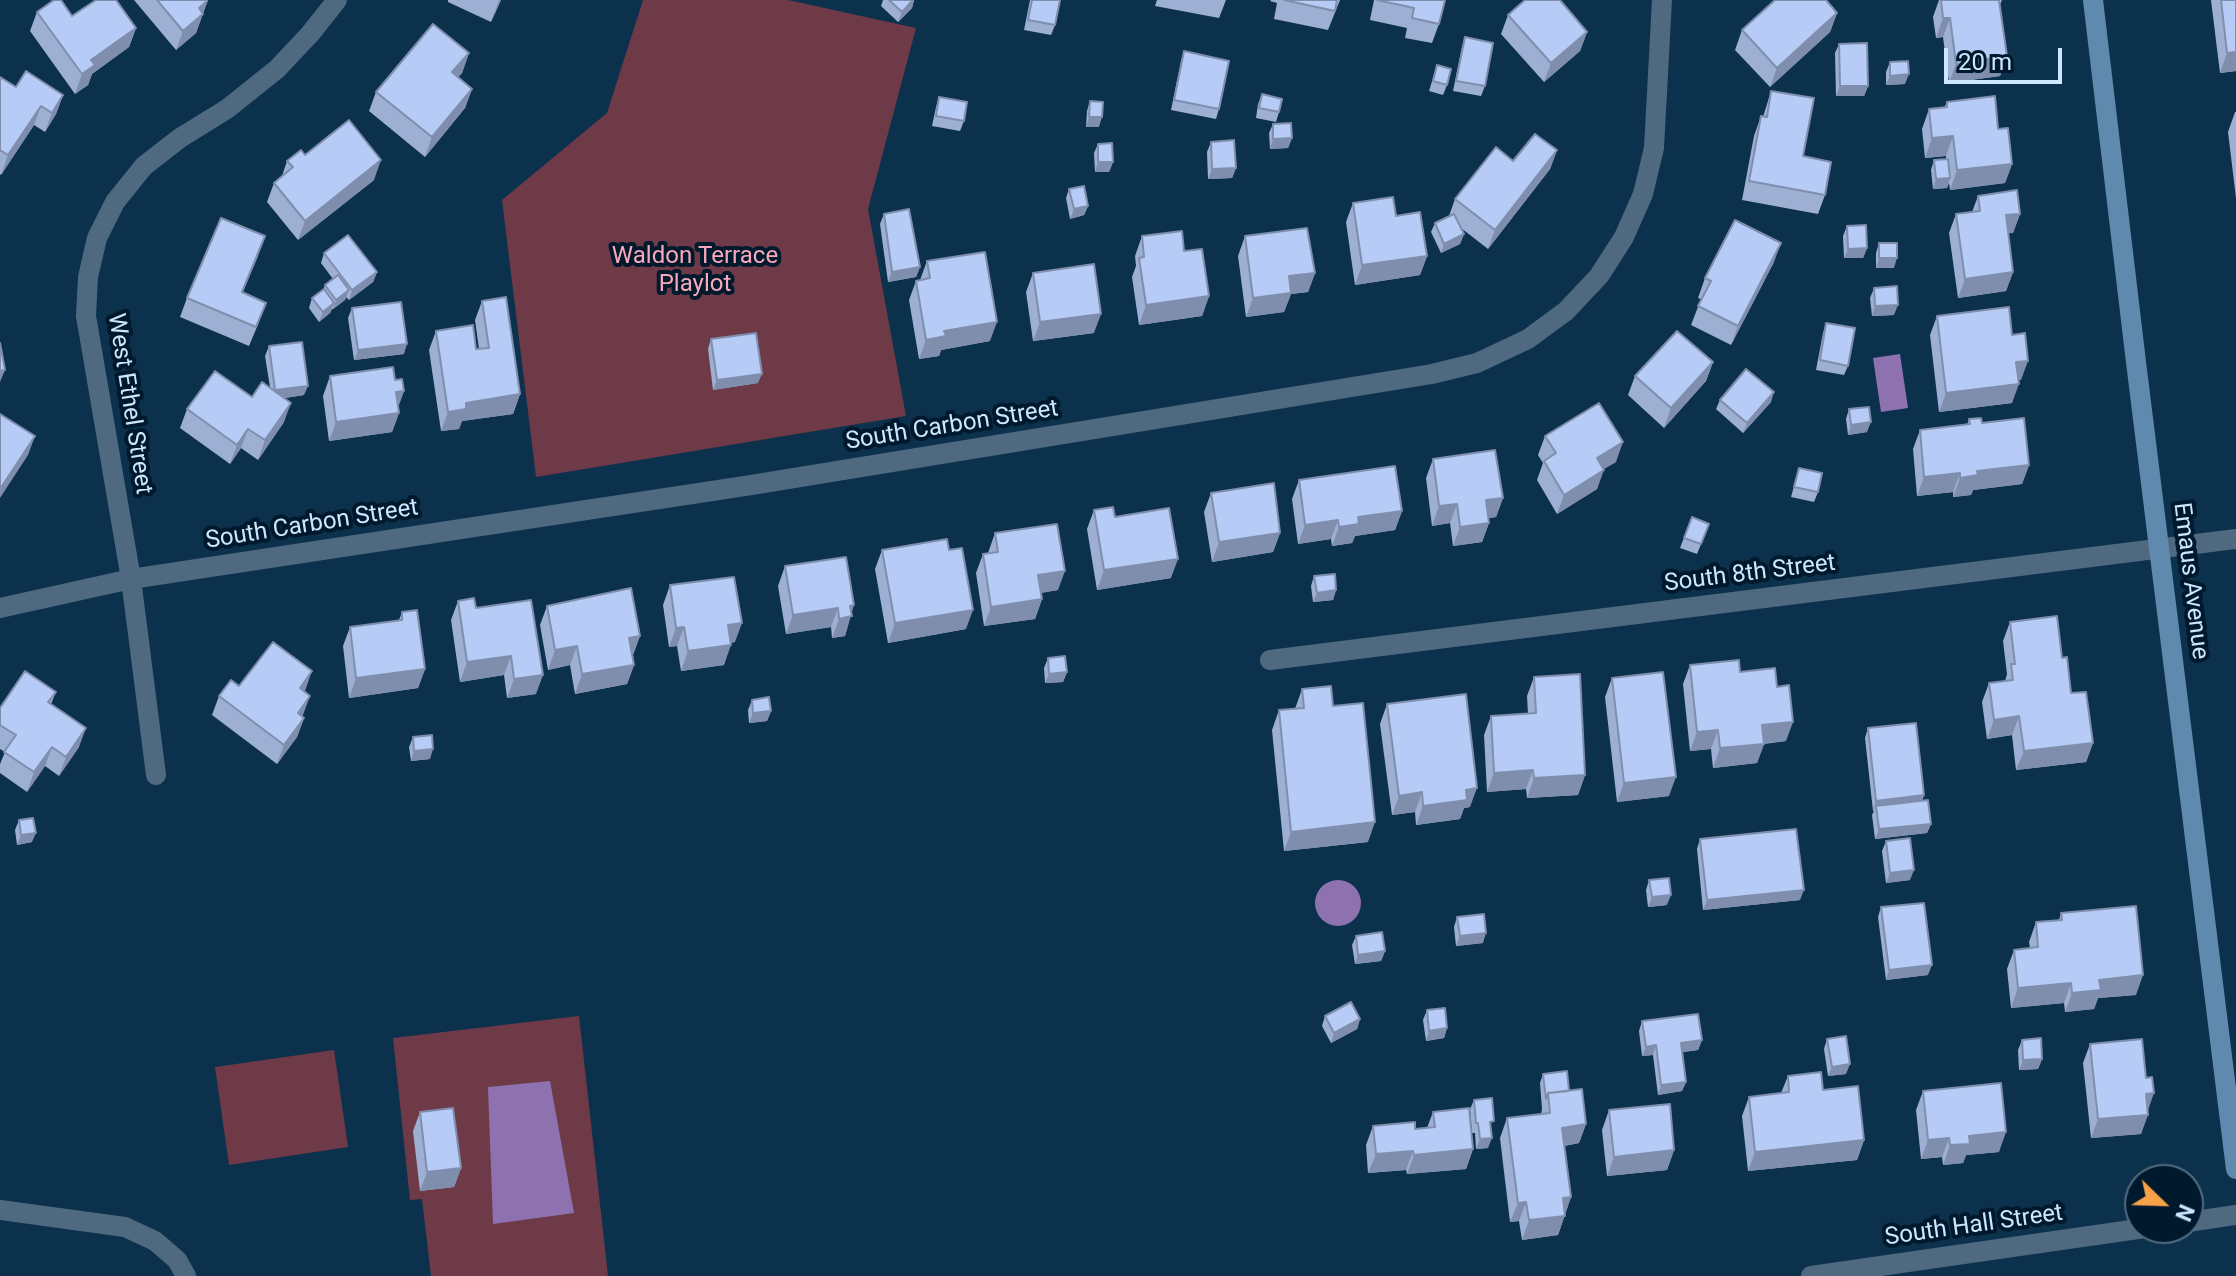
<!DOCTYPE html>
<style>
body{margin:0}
#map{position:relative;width:2236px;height:1276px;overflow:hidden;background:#0c314c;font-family:Roboto,sans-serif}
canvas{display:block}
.north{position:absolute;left:2124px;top:1164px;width:80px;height:80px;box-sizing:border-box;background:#00192d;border:2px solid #526b81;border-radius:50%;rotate:113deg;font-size:22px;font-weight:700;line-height:32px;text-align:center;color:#cde7fe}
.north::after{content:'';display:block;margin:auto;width:28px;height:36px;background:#f6a248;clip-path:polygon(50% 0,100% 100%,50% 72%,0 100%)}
.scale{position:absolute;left:1944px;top:48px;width:118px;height:36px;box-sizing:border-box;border:4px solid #cde7fe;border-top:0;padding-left:10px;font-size:24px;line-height:28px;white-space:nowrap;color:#cde7fe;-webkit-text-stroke:6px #00192d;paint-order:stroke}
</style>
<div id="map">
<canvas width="2236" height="1276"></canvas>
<div class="north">N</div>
<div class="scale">20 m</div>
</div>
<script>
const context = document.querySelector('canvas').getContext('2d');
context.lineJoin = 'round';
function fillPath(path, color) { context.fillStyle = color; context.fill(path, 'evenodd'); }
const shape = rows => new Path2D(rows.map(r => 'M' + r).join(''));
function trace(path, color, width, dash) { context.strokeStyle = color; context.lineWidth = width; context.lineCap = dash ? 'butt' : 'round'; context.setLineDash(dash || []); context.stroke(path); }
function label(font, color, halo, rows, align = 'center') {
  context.font = font + ' Roboto,sans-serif'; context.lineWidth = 8; context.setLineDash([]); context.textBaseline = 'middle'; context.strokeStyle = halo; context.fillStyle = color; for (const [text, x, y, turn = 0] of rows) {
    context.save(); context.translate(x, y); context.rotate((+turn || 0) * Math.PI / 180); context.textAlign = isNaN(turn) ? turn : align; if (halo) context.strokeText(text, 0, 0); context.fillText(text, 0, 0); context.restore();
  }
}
fillPath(shape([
 [643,0,788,0,916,28,868,209,906,416,536,477,502,200,607,113],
 [579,1016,608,1276,431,1276,422,1199,410,1200,393,1038],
 [334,1050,348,1147,229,1165,215,1067]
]), '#6e3a48');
fillPath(shape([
 [1900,354,1908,408,1881,412,1873,358],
 '1315 903a23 23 0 1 1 46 0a23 23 0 1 1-46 0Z',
 [550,1081,574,1213,493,1224,488,1087]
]), '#8e72b0');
trace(shape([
 [0,608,131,579,745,486,1432,374,1477,363,1528,339,1566,311,1599,276,1624,237,1643,194,1654,148,1662,0],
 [1270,660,2236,539],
 [156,775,131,579,86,316,88,277,97,238,115,202,144,166,180,138,227,109,277,69,310,34,337,0],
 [0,1210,125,1227,155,1241,177,1260,186,1276],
 [2188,1222,2236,1215],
 [1811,1276,2145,1228]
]), '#4f6980', 20);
trace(shape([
 [2093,0,2136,362,2236,1169]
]), '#5f8aad', 20);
fillPath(shape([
 [134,0,208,0,196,33,176,50],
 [448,0,501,0,491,22,448,2],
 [883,0,914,0,912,8,898,22,881,6],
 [1030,0,1060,0,1055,25,1051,35,1024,30],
 [1157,0,1226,0,1219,18,1155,6],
 [1271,0,1340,0,1328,30,1274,19,1277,3,1270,1],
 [1374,0,1445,0,1439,24,1432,43,1405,38,1407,28,1370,20],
 [1939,0,2002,0,2000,5,2007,56,2000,76,1949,83,1943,37,1936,38,1933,17],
 [2211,0,2236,0,2236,71,2220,73],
 [37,12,72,16,136,28,129,47,92,74,88,85,75,94,30,31],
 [1837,13,1830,32,1770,87,1735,50,1742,30],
 [1508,15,1587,32,1580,51,1544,82,1501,34],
 [1465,37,1485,86,1481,96,1453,91,1462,47],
 [1839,44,1868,86,1864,96,1836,96,1835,53],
 [1184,51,1219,109,1216,119,1171,110,1181,61],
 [469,53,462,73,458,77,472,89,465,108,425,157,369,111,376,92],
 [1890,62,1905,84,1886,85,1886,72],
 [1437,65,1447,85,1443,95,1429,91],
 [0,77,16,87,63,95,56,114,45,132,34,125,1,175,0,174],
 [1771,91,1803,156,1825,195,1818,214,1742,200,1754,136,1761,116,1763,117],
 [1262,94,1279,112,1276,122,1256,118,1258,104],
 [939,97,964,121,960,131,932,126,936,107],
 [1090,101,1099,127,1086,127,1087,111],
 [1947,102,1998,129,2012,164,2005,183,1950,190,1949,183,1947,188,1933,189,1931,170,1934,160,1946,159,1946,156,1925,158,1922,129,1929,109,1944,108],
 [2235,112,2236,112,2236,198,2228,132],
 [1273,124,1292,138,1288,148,1270,149,1269,133],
 [1211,142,1236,168,1232,178,1208,179,1207,152],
 [1098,144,1113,162,1109,172,1095,172,1094,153],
 [1557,150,1550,169,1488,249,1461,228,1464,234,1460,244,1441,253,1431,232,1435,223,1449,216,1455,199,1513,161],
 [305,155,374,180,298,240,267,202,274,183,282,176,287,161],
 [1069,189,1088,206,1084,215,1070,219,1066,198],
 [1978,196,2020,214,2013,233,2008,233,2013,272,2006,291,1958,298,1949,233,1956,214,1972,212],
 [1353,203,1396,216,1427,256,1420,275,1355,285,1346,222],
 [884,214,920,267,916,277,888,282,880,224],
 [1847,226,1867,248,1863,258,1844,258,1843,236],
 [1142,236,1184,251,1209,296,1202,316,1139,325,1132,277,1136,266,1135,256],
 [1245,236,1315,273,1308,292,1291,294,1284,312,1246,317,1238,256],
 [1879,243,1894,268,1876,268,1876,253],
 [324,253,377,272,373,282,349,300,346,297,345,300,333,309,332,309,330,313,319,322,309,308,312,298,323,290,325,285,333,279,321,263],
 [258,256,242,293,259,322,249,346,180,317,187,298],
 [927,261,990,341,941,350,939,356,919,359,909,300,916,281,920,280],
 [1774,262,1731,345,1691,325,1701,299,1698,298,1705,278],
 [1033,273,1094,333,1033,341,1026,292],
 [1874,288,1894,315,1872,316,1870,298],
 [482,301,520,394,513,414,462,421,459,429,441,431,429,350,436,331,476,349,479,349,475,320],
 [352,308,404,354,354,360,348,318],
 [1937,316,2012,335,2021,380,2018,380,2012,403,1939,412,1930,335],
 [1826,323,1848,366,1844,375,1816,370,1823,333],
 [711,339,758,383,713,390,708,349],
 [269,346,304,395,285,398,284,422,258,460,241,448,230,464,180,428,187,409,252,397,270,387,265,356],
 [1713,362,1706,381,1664,428,1628,395,1635,376],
 [330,376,395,380,404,391,398,407,399,413,392,432,329,441,323,396],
 [1720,400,1771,402,1743,433,1716,409],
 [1849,409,1867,432,1848,435,1846,419],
 [1969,419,1982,423,2029,465,2022,484,1973,490,1971,495,1953,497,1953,492,1917,496,1913,449,1920,430,1967,425],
 [1545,436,1616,462,1603,469,1597,489,1557,514,1537,480,1543,463,1538,455],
 [1433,459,1503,498,1496,517,1488,518,1489,523,1482,542,1453,546,1450,523,1432,526,1426,478],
 [1799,468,1818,492,1814,502,1791,497],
 [1299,480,1402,511,1395,530,1355,536,1352,543,1332,546,1331,539,1298,544,1292,499],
 [1211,493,1280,533,1273,552,1212,562,1204,512],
 [1094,510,1115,517,1171,578,1097,590,1087,529],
 [1692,517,1709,524,1697,554,1680,548],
 [995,533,1058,590,1041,593,1042,599,1035,619,984,626,976,573,983,554,988,553],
 [882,550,949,550,966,629,888,643,875,569],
 [785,566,851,614,845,636,832,638,831,627,786,634,778,586],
 [1314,576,1336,590,1333,600,1313,602,1311,586],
 [670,585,735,642,730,643,724,665,681,671,677,646,669,647,663,605],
 [531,600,536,694,507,698,504,675,460,682,451,620,458,601,476,608],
 [547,606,640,636,633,655,634,665,627,684,575,694,570,665,548,670,540,625],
 [402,612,425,669,418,688,349,698,343,646,350,627,399,620],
 [2010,622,2062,658,2071,693,2093,743,2086,762,2016,770,2012,735,1987,739,1982,702,1989,683,2005,681,2007,674,2003,641],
 [1048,658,1067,672,1063,682,1045,683,1044,668],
 [1690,665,1740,672,1786,741,1764,744,1757,763,1713,768,1711,749,1690,751,1683,684],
 [1534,677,1585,775,1578,795,1527,798,1526,789,1487,792,1484,735,1491,716,1528,714,1527,696],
 [1612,678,1669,796,1617,802,1605,697],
 [239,686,305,692,302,717,304,718,297,737,277,764,212,715,219,696],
 [1302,689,1368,842,1284,851,1272,730,1279,710,1295,709],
 [56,692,51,704,79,747,59,776,45,766,27,792,0,773,0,764,5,752,0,749,0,708],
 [752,700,771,711,767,721,749,723,748,710],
 [1387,704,1470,807,1464,808,1460,819,1416,825,1415,812,1392,815,1380,724],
 [1868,728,1924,795,1922,801,1931,824,1927,833,1875,839,1872,815,1874,811,1873,811,1865,738],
 [413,737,430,759,411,761,409,747],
 [19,820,32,842,17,845,15,830],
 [1700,839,1800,900,1703,910,1697,849],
 [1886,841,1910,880,1886,883,1882,851],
 [1649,880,1667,905,1648,907,1646,890],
 [1881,907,1928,975,1886,980,1878,917],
 [2061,913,2136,995,2098,998,2094,1009,2065,1012,2064,1003,2011,1008,2007,969,2014,950,2030,948,2029,942,2036,922,2059,920],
 [1457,917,1483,943,1456,946,1454,927],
 [1356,936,1385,951,1381,961,1355,964,1352,945],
 [1427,1010,1447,1028,1444,1038,1426,1041,1423,1020],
 [1325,1016,1360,1019,1357,1029,1331,1043,1322,1026],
 [1642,1021,1702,1040,1698,1050,1682,1052,1686,1082,1682,1091,1658,1095,1653,1055,1642,1056,1639,1031],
 [1827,1039,1846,1074,1828,1076,1824,1049],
 [2022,1040,2042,1059,2038,1069,2019,1070,2018,1050],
 [2090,1044,2148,1111,2141,1134,2091,1138,2083,1063],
 [1543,1074,1569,1091,1586,1124,1579,1143,1564,1146,1571,1197,1558,1235,1522,1240,1519,1221,1510,1222,1500,1138,1507,1118,1541,1114,1542,1109,1540,1083],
 [1788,1076,1823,1090,1864,1140,1857,1160,1748,1171,1742,1116,1749,1097,1781,1093],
 [1923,1091,1999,1152,1966,1155,1963,1163,1943,1165,1942,1157,1921,1159,1916,1110],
 [1474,1100,1491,1130,1488,1148,1476,1149,1475,1133,1472,1133,1470,1109],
 [1609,1110,1674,1150,1667,1170,1607,1176,1602,1130],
 [420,1112,461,1168,454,1187,420,1191,413,1131],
 [1433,1112,1473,1149,1466,1169,1407,1174,1406,1170,1368,1173,1366,1145,1373,1126,1415,1129,1427,1128]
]), '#9dafd3');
fillPath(shape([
 [499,0,501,0,491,22],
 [913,0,914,0,912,8,898,22,902,12],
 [207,1,196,33,176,50,183,31,199,8],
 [1837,13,1830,32,1770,87,1777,68],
 [1943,18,1950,18,1943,37,1936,38],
 [136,28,129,47,92,74,88,85,75,94,82,74,91,60],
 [1587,32,1580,51,1544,82,1551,63],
 [2236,52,2236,71,2220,73,2227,53],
 [469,53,462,73,445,92,452,72],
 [2007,56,2000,76,1949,83,1956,64],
 [1909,74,1905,84,1886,85,1890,76],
 [1840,86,1868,86,1864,96,1836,96],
 [472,89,465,108,425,157,432,137],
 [63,95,56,114,45,132,52,113],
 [41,106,34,125,1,175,8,155],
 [1089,117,1102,117,1099,127,1086,127],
 [1953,136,1946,156,1925,158,1932,138],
 [1292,138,1288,148,1270,149,1273,139],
 [1557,150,1550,169,1488,249,1495,230],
 [381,160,374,180,298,240,305,221],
 [1098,162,1113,162,1109,172,1095,172],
 [2012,164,2005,183,1950,190,1957,170],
 [1236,168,1232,178,1208,179,1212,169],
 [1950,178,1947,188,1933,189,1936,179],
 [1088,206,1084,215,1070,219,1074,209],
 [2020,214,2013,233,1999,234,2006,215],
 [1464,234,1460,244,1441,253,1444,244],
 [265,236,258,256,234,312,242,292],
 [1781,243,1774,262,1731,345,1738,326],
 [1867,248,1863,258,1844,258,1848,249],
 [1427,256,1420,275,1355,285,1362,265],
 [1879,258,1897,258,1894,268,1876,268],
 [920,267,916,277,888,282,892,272],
 [377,272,373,282,349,300,352,290],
 [2013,272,2006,291,1958,298,1965,279],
 [1315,273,1308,292,1291,294,1284,312,1246,317,1253,298,1289,276],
 [349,290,345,300,333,309,336,300],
 [1209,296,1202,316,1139,325,1146,305],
 [334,303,330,313,319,322,323,312],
 [1898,305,1894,315,1872,316,1875,306],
 [1101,314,1094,333,1033,341,1040,322],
 [997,322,990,341,941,350,939,356,919,359,926,340,944,331],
 [407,344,404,354,354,360,358,350],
 [2028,361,2021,380,2009,381,2016,362],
 [1713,362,1706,381,1664,428,1671,408],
 [5,370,0,382,0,371],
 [762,374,758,383,713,390,717,380],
 [2019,384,2012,403,1939,412,1946,393],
 [308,386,304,395,272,400,275,390],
 [404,391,397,410,396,392],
 [1774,392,1771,402,1743,433,1747,423],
 [520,394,513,414,462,421,459,429,441,431,448,412,466,403],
 [291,403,284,422,258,460,265,440],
 [399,413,392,432,329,441,336,422],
 [1871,422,1867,432,1848,435,1851,425],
 [248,429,241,448,230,464,237,445],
 [35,436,28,455,0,498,0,489],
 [1623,442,1616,462,1590,477,1597,458],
 [2029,465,2022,484,1973,490,1971,495,1953,497,1960,478,1977,471],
 [1604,470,1597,489,1557,514,1564,495],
 [1960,473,1953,492,1917,496,1924,477],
 [1503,498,1496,517,1479,520,1486,500],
 [1457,504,1450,523,1432,526,1439,506],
 [1402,511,1395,530,1355,536,1352,543,1332,546,1339,527,1358,517],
 [1338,520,1331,539,1298,544,1305,525],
 [1489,523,1482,542,1453,546,1460,527],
 [1280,533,1273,552,1212,562,1219,542],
 [1178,559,1171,578,1097,590,1104,570],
 [1065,571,1058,590,1031,594,1038,575],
 [1336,590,1333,600,1313,602,1317,593],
 [1042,599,1035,619,984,626,991,607],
 [854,605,845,636,832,638,839,619,850,606],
 [838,608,831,627,786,634,793,615],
 [973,610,966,629,888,643,895,623],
 [742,623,735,642,721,644,728,625],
 [684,627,677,646,669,647,676,628],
 [640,636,632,655,629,638],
 [731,645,724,665,681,671,688,651],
 [577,646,570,665,548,670,555,650],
 [511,656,504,675,460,682,467,662],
 [634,665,627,684,575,694,582,674],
 [425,669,418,688,349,698,356,678],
 [312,671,305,691,293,707,300,688],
 [1067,672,1063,682,1045,683,1049,674],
 [543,675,536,694,507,698,514,679],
 [310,696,303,715,291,732,298,713],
 [771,711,767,721,749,723,753,713],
 [2019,716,2012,735,1987,739,1994,720],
 [304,718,297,737,277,764,284,745],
 [1793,722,1786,741,1755,744,1762,725],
 [86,728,79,747,59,776,66,757],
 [1718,730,1711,749,1690,751,1697,732],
 [2093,743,2086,762,2016,770,2024,751],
 [1764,744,1757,763,1713,768,1720,748],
 [52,747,45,766,27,792,34,772],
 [433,749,430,759,411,761,414,751],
 [1533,770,1526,789,1487,792,1494,773],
 [1585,775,1578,795,1527,798,1534,778],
 [1676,777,1669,796,1617,802,1624,783],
 [1477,788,1470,807,1464,808,1460,819,1416,825,1423,806,1466,790],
 [1422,792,1415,812,1392,815,1399,796],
 [1924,795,1921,805,1876,806,1873,811,1876,801],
 [1375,822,1368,842,1284,851,1291,832],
 [1931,824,1927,833,1875,839,1879,829],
 [36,833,32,842,17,845,21,835],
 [1914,870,1910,880,1886,883,1890,873],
 [1804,890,1800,900,1703,910,1707,900],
 [1671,895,1667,905,1648,907,1652,897],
 [1486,933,1483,943,1456,946,1460,936],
 [1385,951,1381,961,1355,964,1358,955],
 [1932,965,1928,975,1886,980,1889,970],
 [2143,975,2136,995,2098,998,2094,1009,2065,1012,2072,993,2099,980],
 [2071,983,2064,1003,2011,1008,2018,988],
 [1360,1019,1357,1029,1331,1043,1334,1033],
 [1447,1028,1444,1038,1426,1041,1429,1031],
 [1702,1040,1698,1050,1678,1053,1681,1043],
 [1656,1045,1653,1055,1642,1056,1646,1047],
 [2042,1059,2038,1069,2019,1070,2023,1060],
 [1850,1064,1846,1074,1828,1076,1832,1067],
 [1686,1082,1682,1091,1658,1095,1661,1085],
 [2154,1093,2147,1113,2146,1094],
 [2148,1115,2141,1134,2091,1138,2098,1119],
 [1586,1124,1579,1143,1555,1148,1562,1128],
 [2006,1132,1999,1152,1966,1155,1963,1163,1943,1165,1950,1145,1969,1136],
 [1492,1138,1488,1148,1476,1149,1480,1139],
 [1949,1138,1942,1157,1921,1159,1928,1140],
 [1864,1140,1857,1160,1748,1171,1755,1152],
 [1473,1149,1466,1169,1407,1174,1414,1155],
 [1674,1150,1667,1170,1607,1176,1614,1157],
 [1413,1151,1406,1170,1368,1173,1376,1154],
 [461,1168,454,1187,420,1191,427,1172],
 [1571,1197,1558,1235,1522,1240,1529,1220,1563,1198],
 [1526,1202,1519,1221,1510,1222,1518,1203]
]), '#7f8eac');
const building = shape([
 [54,0,61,0,72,16,96,0,116,0,136,28,91,60,95,65,82,74,37,12,54,0],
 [157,0,206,0,207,1,199,8,203,14,183,31,157,0],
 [889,0,913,0,902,12,889,0],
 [1032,0,1060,0,1055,25,1028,20,1032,0],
 [1284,0,1337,0,1335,11,1284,0],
 [1377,0,1445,0,1439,24,1412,18,1414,8,1377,0],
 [1525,0,1560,0,1587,32,1551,63,1508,15,1525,0],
 [1775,0,1826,0,1837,13,1777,68,1742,30,1775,0],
 [1941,0,1999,0,2007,56,1956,64,1950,18,1943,18,1941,0],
 [2221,0,2236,0,2236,52,2227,53,2221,0],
 [433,24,469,53,452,72,472,89,432,137,376,92,433,24],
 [1465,37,1493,43,1485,86,1456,81,1465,37],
 [1867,43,1868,86,1840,86,1839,44,1867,43],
 [1184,51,1229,61,1219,109,1174,100,1184,51],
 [1908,61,1909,74,1890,76,1890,62,1908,61],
 [1437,65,1451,69,1447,85,1433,81,1437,65],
 [26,71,63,95,52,113,41,106,8,155,0,150,0,77,16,87,26,71],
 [1771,91,1814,98,1803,156,1831,162,1825,195,1749,181,1761,116,1767,117,1771,91],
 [1262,94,1282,99,1279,112,1259,108,1262,94],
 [1995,96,1998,129,2008,128,2012,164,1957,170,1953,136,1932,138,1929,109,1947,107,1947,102,1995,96],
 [939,97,967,102,964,121,936,116,939,97],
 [1090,101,1103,102,1102,117,1089,117,1090,101],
 [349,120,381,160,305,221,274,183,293,167,287,161,301,150,305,155,349,120],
 [1291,123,1292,138,1273,139,1273,124,1291,123],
 [1535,134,1557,150,1495,230,1455,199,1496,147,1513,161,1535,134],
 [1234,140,1236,168,1212,169,1211,142,1234,140],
 [1112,143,1113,162,1098,162,1098,144,1112,143],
 [1948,159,1950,178,1936,179,1934,160,1948,159],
 [1084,186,1088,206,1074,209,1069,189,1084,186],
 [2017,190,2020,214,2006,215,2013,272,1965,279,1956,214,1980,211,1978,196,2017,190],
 [1393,197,1396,216,1420,212,1427,256,1362,265,1353,203,1393,197],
 [909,209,920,267,892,272,884,214,909,209],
 [1454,214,1464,234,1444,244,1435,223,1454,214],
 [221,218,265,236,242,292,266,303,256,327,187,298,221,218],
 [1735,220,1781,243,1738,326,1698,306,1711,281,1705,278,1735,220],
 [1866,225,1867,248,1848,249,1847,226,1866,225],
 [1307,228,1315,273,1289,276,1291,293,1253,298,1245,236,1307,228],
 [1182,231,1184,251,1202,249,1209,296,1146,305,1139,258,1144,257,1142,236,1182,231],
 [348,235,377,272,352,290,324,253,348,235],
 [1879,243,1897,243,1897,258,1879,258,1879,243],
 [985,252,997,322,944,331,946,336,926,340,916,281,930,278,927,261,985,252],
 [1094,264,1101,314,1040,322,1033,273,1094,264],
 [338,275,349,290,336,300,325,285,338,275],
 [1897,286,1898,305,1875,306,1874,288,1897,286],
 [324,289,334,303,323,312,312,298,324,289],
 [506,297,520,394,466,403,466,409,448,412,436,331,473,325,476,349,489,348,482,301,506,297],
 [401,302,407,344,358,350,352,308,401,302],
 [2009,307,2012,335,2025,333,2028,361,2016,362,2019,384,1946,393,1937,316,2009,307],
 [1826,323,1855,328,1848,366,1820,360,1826,323],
 [1677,331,1713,362,1671,408,1635,376,1677,331],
 [756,333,762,374,717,380,711,339,756,333],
 [302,342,308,386,275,390,269,346,302,342],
 [0,343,5,370,0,371,0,343],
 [393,367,395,380,402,379,404,391,396,392,399,413,336,422,330,376,393,367],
 [1746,369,1774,392,1747,423,1720,400,1746,369],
 [215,371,252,397,262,382,291,403,265,440,248,429,237,445,187,409,215,371],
 [1599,403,1623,442,1597,458,1604,470,1564,495,1544,461,1556,453,1545,436,1599,403],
 [1869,407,1871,422,1851,425,1849,409,1869,407],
 [0,414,35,436,0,489,0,414],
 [1981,418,1982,423,2024,418,2029,465,1977,471,1978,475,1960,478,1960,473,1924,477,1920,430,1970,424,1969,419,1981,418],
 [1495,450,1503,498,1486,500,1489,523,1460,527,1457,504,1439,506,1433,459,1495,450],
 [1395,466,1402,511,1358,517,1359,524,1339,527,1338,520,1305,525,1299,480,1395,466],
 [1799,468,1822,473,1818,492,1794,487,1799,468],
 [1274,483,1280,533,1219,542,1211,493,1274,483],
 [1113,507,1115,517,1169,508,1178,559,1104,570,1094,510,1113,507],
 [1692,517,1709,524,1701,544,1684,538,1692,517],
 [1057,524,1065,571,1038,575,1042,599,991,607,983,554,998,552,995,533,1057,524],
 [947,539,949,550,962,548,973,610,895,623,882,550,947,539],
 [846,557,854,605,850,606,852,616,839,619,838,608,793,615,785,566,846,557],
 [1335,574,1336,590,1317,593,1314,576,1335,574],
 [734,577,742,623,728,625,731,645,688,651,684,627,676,628,670,585,734,577],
 [631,588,640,636,629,638,634,665,582,674,577,646,555,650,547,606,631,588],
 [474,598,476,608,531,600,543,675,514,679,511,656,467,662,458,601,474,598],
 [417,610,425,669,356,678,350,627,402,620,402,612,417,610],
 [2057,616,2062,658,2067,657,2071,693,2086,692,2093,743,2024,751,2019,716,1994,720,1989,683,2013,680,2011,664,2015,664,2010,622,2057,616],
 [273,642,312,671,300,688,310,696,298,713,304,718,284,745,219,696,231,680,239,686,273,642],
 [1065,656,1067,672,1049,674,1048,658,1065,656],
 [1739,660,1740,672,1775,668,1777,687,1789,685,1793,722,1762,725,1764,744,1720,748,1718,730,1697,732,1690,665,1739,660],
 [25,671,56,692,48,702,86,728,66,757,52,747,34,772,4,752,16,735,0,725,0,708,25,671],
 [1663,672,1676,777,1624,783,1612,678,1663,672],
 [1580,674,1585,775,1534,778,1533,770,1494,773,1491,716,1536,713,1534,677,1580,674],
 [1331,686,1333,706,1363,703,1375,822,1291,832,1279,710,1304,708,1302,689,1331,686],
 [1466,694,1477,788,1466,790,1467,800,1423,806,1422,792,1399,796,1387,704,1466,694],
 [769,697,771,711,753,713,752,700,769,697],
 [1916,723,1924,795,1876,801,1868,728,1916,723],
 [432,735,433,749,414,751,413,737,432,735],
 [1928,800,1931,824,1879,829,1876,806,1928,800],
 [33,818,36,833,21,835,19,820,33,818],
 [1796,829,1804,890,1707,900,1700,839,1796,829],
 [1910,838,1914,870,1890,873,1886,841,1910,838],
 [1669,878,1671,895,1652,897,1649,880,1669,878],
 [1924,903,1932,965,1889,970,1881,907,1924,903],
 [2136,906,2143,975,2099,980,2101,990,2072,993,2071,983,2018,988,2014,950,2038,947,2036,922,2062,920,2061,913,2136,906],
 [1484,914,1486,933,1460,936,1457,917,1484,914],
 [1382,932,1385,951,1358,955,1356,936,1382,932],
 [1351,1002,1360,1019,1334,1033,1325,1016,1351,1002],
 [1445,1008,1447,1028,1429,1031,1427,1010,1445,1008],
 [1698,1014,1702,1040,1681,1043,1686,1082,1661,1085,1656,1045,1646,1047,1642,1021,1698,1014],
 [1846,1036,1850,1064,1832,1067,1827,1039,1846,1036],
 [2041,1038,2042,1059,2023,1060,2022,1040,2041,1038],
 [2142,1039,2146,1078,2152,1077,2154,1093,2146,1094,2148,1115,2098,1119,2090,1044,2142,1039],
 [1567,1071,1569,1091,1548,1093,1546,1099,1543,1074,1567,1071],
 [1821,1072,1823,1090,1858,1086,1864,1140,1755,1152,1749,1097,1789,1092,1788,1076,1821,1072],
 [2001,1083,2006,1132,1969,1136,1970,1144,1950,1145,1949,1138,1928,1140,1923,1091,2001,1083],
 [1582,1089,1586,1124,1562,1128,1571,1197,1563,1198,1565,1216,1529,1220,1526,1202,1518,1203,1507,1118,1550,1113,1548,1093,1582,1089],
 [1492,1098,1494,1121,1490,1122,1492,1138,1480,1139,1478,1123,1476,1123,1474,1100,1492,1098],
 [1670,1104,1674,1150,1614,1157,1609,1110,1670,1104],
 [453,1108,461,1168,427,1172,420,1112,453,1108],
 [1469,1108,1473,1149,1414,1155,1413,1151,1376,1154,1373,1126,1415,1122,1415,1129,1435,1127,1433,1112,1469,1108]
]);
fillPath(building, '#b6cbf5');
trace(building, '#7f8eac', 2);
label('24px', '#faa7ba', '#00192d', [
 ["Waldon Terrace",695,257],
 ["Playlot",695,285]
]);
label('24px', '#cde7fe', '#00192d', [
 ["West Ethel Street",129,404,81],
 ["South Carbon Street",952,426,-9],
 ["South Carbon Street",312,525,-9],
 ["South 8th Street",1750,574,-7],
 ["Emaus Avenue",2190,581,83],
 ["South Hall Street",1974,1226,-8]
]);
</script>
